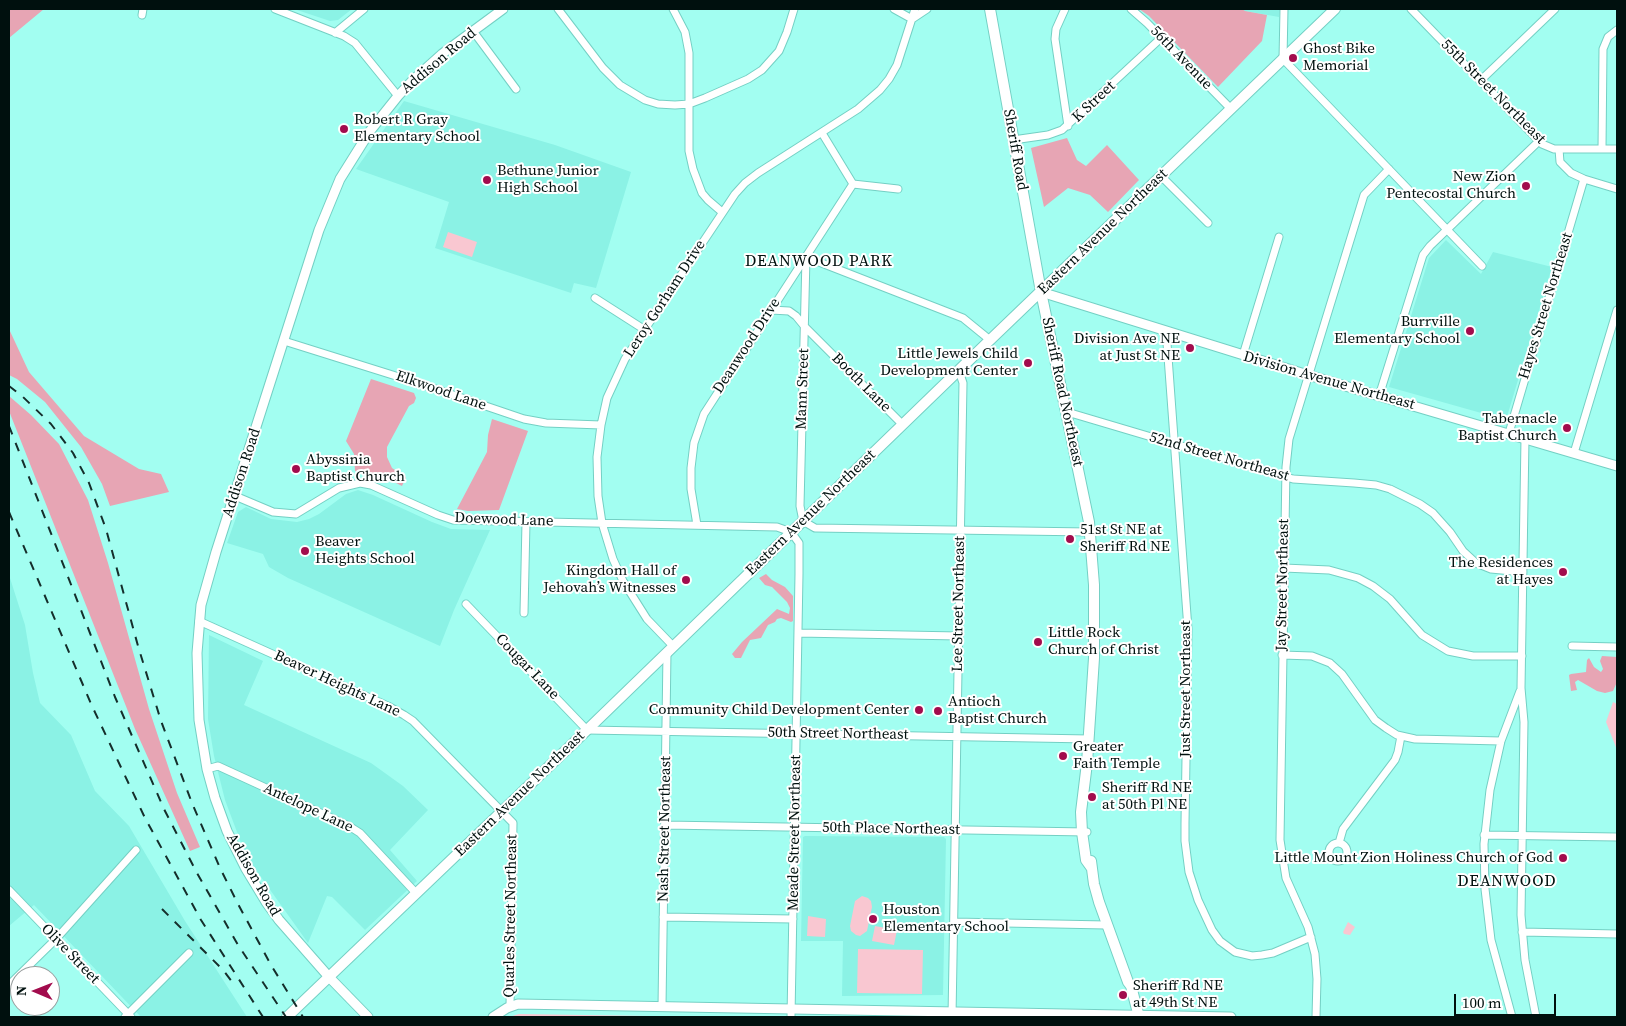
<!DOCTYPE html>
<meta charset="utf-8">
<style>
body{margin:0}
#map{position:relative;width:1626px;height:1026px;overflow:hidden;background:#a2fef1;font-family:"Source Serif 4",serif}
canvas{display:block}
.frame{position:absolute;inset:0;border:10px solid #00100e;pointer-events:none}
.north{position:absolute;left:10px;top:966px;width:50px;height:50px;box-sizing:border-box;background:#fff;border:1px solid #999f9f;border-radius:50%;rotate:271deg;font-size:14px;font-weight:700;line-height:20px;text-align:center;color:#00100e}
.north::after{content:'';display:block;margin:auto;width:18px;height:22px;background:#a20c4d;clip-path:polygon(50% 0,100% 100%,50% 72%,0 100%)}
.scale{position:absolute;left:1454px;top:994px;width:102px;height:22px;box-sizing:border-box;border:2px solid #00100e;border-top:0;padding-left:6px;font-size:15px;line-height:18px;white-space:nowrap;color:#00100e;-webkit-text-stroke:4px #fff;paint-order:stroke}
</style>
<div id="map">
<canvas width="1626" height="1026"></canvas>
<div class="frame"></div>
<div class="north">N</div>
<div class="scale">100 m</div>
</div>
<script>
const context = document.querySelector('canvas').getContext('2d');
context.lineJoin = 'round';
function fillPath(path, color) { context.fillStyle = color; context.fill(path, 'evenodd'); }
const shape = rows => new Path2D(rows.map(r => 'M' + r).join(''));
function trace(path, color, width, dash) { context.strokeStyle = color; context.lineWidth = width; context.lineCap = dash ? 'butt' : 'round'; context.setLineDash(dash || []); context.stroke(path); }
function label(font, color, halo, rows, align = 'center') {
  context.font = font + ' "Source Serif 4",serif'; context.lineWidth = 4; context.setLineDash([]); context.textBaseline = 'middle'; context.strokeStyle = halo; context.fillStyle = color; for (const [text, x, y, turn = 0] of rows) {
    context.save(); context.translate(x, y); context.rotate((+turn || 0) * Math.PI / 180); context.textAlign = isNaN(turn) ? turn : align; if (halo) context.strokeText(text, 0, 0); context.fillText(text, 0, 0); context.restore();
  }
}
fillPath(shape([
 [294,9,352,9,338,20,330,21],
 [1241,9,1280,9,1279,17,1245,11],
 [404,101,555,145,631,172,596,288,574,283,571,293,435,248,449,202,356,169],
 [1446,240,1481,274,1493,252,1552,267,1506,420,1389,387,1429,258],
 [358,490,373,495,432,522,451,529,490,530,454,610,440,646,288,578,269,567,263,554,227,543,238,512,246,507,271,519,297,522,309,519,319,514,346,494],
 [9,575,25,625,33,673,40,703,71,735,95,791,129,826,185,921,247,1017,141,1017,34,905,9,926],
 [209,635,263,661,244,705,371,763,403,786,428,810,390,850,417,881,365,930,332,897,327,896,308,943,246,856,225,800,214,756,208,719],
 [805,836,944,837,946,839,943,995,842,996,843,941,801,941,803,837]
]), '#8bf2e5');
fillPath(shape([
 [448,232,477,242,472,257,443,247],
 [1613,702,1617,704,1617,750,1606,722],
 [862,896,868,898,871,901,872,907,867,931,860,936,856,935,851,931,850,926,855,901],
 [808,916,826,919,825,937,807,936],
 [1348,922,1355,927,1350,935,1344,934,1343,932],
 [875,926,897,930,894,945,872,941],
 [858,949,923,950,922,994,857,993],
 [519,1014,649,1016,649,1017,509,1017]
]), '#f9c7d1');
fillPath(shape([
 [9,9,44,9,9,38],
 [1139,9,1242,9,1245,11,1267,15,1262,41,1218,87,1149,16],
 [1067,138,1077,160,1086,166,1107,145,1139,180,1108,212,1090,195,1068,188,1044,207,1031,148],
 [9,329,29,372,84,436,139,469,161,474,169,492,110,506,102,484,81,447,45,402,17,379,9,375],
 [371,379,414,393,416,398,414,403,409,406,387,447,387,457,392,468,406,477,402,486,388,479,369,473,355,471,354,454,346,441],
 [9,396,31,415,59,444,88,500,108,563,149,709,177,793,200,847,190,851,135,729,9,411],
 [492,419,528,431,499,510,468,511,457,509,487,452,488,435],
 [766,574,772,580,785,587,793,596,793,621,791,622,781,618,777,619,775,622,768,625,761,638,750,640,741,658,735,658,732,654,742,642,777,609,789,614,790,608,787,602,772,587,765,585,759,578],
 [1602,656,1617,657,1617,682,1613,691,1605,693,1597,691,1578,680,1575,682,1577,690,1571,691,1569,675,1571,674,1586,672,1587,660,1589,658,1594,667,1601,672,1603,669,1600,661]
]), '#e7a5b4');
const minor = shape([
 [275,9,344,36,355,43,398,96],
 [558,9,603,68,620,85,645,100,658,104,675,105,689,104,705,98,748,79,762,70,779,51,787,32,794,9],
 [673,9,685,32,689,53,689,151,693,169,702,193,708,200,722,212],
 [894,9,912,19],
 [1065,9,1056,29,1055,39,1068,126],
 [1131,9,1147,23,1231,109],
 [1284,9,1283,59,1482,266],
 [1411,9,1542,144,1554,149,1617,149],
 [142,15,143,9],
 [912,19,927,9],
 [473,31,516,89],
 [335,33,364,9],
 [1480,81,1555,9],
 [822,133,853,184,898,189],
 [1013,140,1048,135,1062,130,1161,38],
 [1559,149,1560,162,1571,173,1584,179,1617,189],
 [1602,149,1603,49,1608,37,1617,30],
 [1161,176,1208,223],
 [595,298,645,330],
 [771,310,789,311,796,316,805,327,903,425],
 [1169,332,1167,343,1188,629,1185,823,1185,841,1189,872,1198,900,1212,930,1220,941,1235,952,1252,956,1262,955,1273,953,1311,937],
 [990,340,963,318,806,257,800,506,803,521,815,528,1089,532],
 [284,341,415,382,524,419,546,423,601,425],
 [1243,355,1279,237],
 [1379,396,1423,255,1430,246,1539,141],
 [1067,412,1293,479,1354,483,1376,485,1390,489,1420,504,1433,513,1450,532,1463,551,1476,563,1491,569,1523,572],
 [1509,433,1584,179],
 [1525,438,1521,688,1524,722,1521,915,1525,960,1536,1017],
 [1574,453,1617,310],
 [235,496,273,512,296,514,339,488,360,483,371,485,438,515,453,520,777,527,791,532,799,543,799,574,791,1017],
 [697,525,691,489,691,468,694,443,704,414,853,184],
 [1284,568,1329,570,1358,578,1373,586,1390,599,1422,635,1448,651,1473,656,1522,656],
 [466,604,587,730,1089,739],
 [524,613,526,522],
 [199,621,388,706,404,715,413,721,513,823,510,1006],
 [798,633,959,636],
 [673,646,647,619,623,581,613,559,602,523,598,496,597,457,601,425,607,398,625,359,735,194,745,183,758,173,858,109,880,90,889,79,897,65,915,9],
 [1572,646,1617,647],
 [1282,655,1312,656,1330,663,1342,674,1375,720,1386,728,1397,735,1415,739,1501,741],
 [207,769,218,766,349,826,360,833,416,893],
 [665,825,1087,832],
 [1484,835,1617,837],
 '1329 852a9 9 0 1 1 18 0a9 9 0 1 1-18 0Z',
 [1339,843,1343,829,1395,760,1398,752,1401,736],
 [9,890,131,1017],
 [663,917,793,919],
 [954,922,1106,925],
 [1522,932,1617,934],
 [9,985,56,939,136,850],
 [662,1007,667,652],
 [125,1017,189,953],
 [952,1017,963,383,959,371],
 [1316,1017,1317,979,1315,954,1308,927,1286,878,1280,840,1286,467,1289,439,1364,195,1389,169],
 [1512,1017,1491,940,1485,889,1484,844,1490,790,1501,741,1520,691]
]);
const tertiary = shape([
 [1041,292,1308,375,1617,466],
 [368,1017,329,977,279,920,266,902,246,869,227,831,215,798,207,769,199,720,197,653,201,605,216,552,319,230,340,179,370,131,398,96,413,80,442,54,503,9],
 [493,1017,507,1008,518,1004,1231,1017]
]);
const secondary = shape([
 [990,9,1041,292,1089,522,1094,585,1094,658,1087,763,1081,812,1082,832,1086,860,1091,867],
 [1091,861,1094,884,1099,902,1128,982,1131,986,1139,1017],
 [287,1017,587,730,990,340,1335,9]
]);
trace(minor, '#74d0c4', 9);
trace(tertiary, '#74d0c4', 11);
trace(secondary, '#74d0c4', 12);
trace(minor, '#fff', 7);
trace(tertiary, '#fff', 9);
trace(secondary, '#fff', 10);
trace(shape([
 [9,386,22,396,51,424,73,453,89,483,106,529,138,646,161,721,192,803,220,868,238,904,271,965,303,1017],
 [9,426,115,697,164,809,197,873,238,945,286,1017],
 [9,512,92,706,145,818,201,920,263,1017],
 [162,909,223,970,233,983]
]), '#152e2b', 2, [9, 9]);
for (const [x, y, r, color] of [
 [1293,58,5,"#a20c4d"],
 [344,129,5,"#a20c4d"],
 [487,180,5,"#a20c4d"],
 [1526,186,5,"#a20c4d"],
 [1470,331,5,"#a20c4d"],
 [1190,348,5,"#a20c4d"],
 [1028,363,5,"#a20c4d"],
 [1567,428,5,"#a20c4d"],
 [296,469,5,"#a20c4d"],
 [1070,539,5,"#a20c4d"],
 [305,551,5,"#a20c4d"],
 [1563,572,5,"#a20c4d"],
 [686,580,5,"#a20c4d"],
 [1038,642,5,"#a20c4d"],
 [919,710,5,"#a20c4d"],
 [938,711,5,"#a20c4d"],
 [1063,756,5,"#a20c4d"],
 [1092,797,5,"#a20c4d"],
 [1563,858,5,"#a20c4d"],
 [873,919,5,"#a20c4d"],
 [1123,995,5,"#a20c4d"]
]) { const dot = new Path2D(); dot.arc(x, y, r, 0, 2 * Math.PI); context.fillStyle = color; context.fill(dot); trace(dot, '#fff', 2); }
label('15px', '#00100e', '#fff', [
 ["Ghost Bike",1303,49],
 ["Memorial",1303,66],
 ["Robert R Gray",354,120],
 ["Elementary School",354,137],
 ["Bethune Junior",497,171],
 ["High School",497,188],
 ["New Zion",1516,177,"right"],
 ["Pentecostal Church",1516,194,"right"],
 ["Burrville",1460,322,"right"],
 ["Elementary School",1460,339,"right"],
 ["Division Ave NE",1180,339,"right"],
 ["at Just St NE",1180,356,"right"],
 ["Little Jewels Child",1018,354,"right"],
 ["Development Center",1018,371,"right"],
 ["Tabernacle",1557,419,"right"],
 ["Baptist Church",1557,436,"right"],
 ["Abyssinia",306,460],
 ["Baptist Church",306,477],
 ["51st St NE at",1080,530],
 ["Sheriff Rd NE",1080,547],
 ["Beaver",315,542],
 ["Heights School",315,559],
 ["The Residences",1553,563,"right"],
 ["at Hayes",1553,580,"right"],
 ["Kingdom Hall of",676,571,"right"],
 ["Jehovah’s Witnesses",676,588,"right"],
 ["Little Rock",1048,633],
 ["Church of Christ",1048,650],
 ["Antioch",948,702],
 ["Baptist Church",948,719],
 ["Community Child Development Center",909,710,"right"],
 ["Greater",1073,747],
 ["Faith Temple",1073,764],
 ["Sheriff Rd NE",1102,788],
 ["at 50th Pl NE",1102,805],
 ["Little Mount Zion Holiness Church of God",1553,858,"right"],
 ["Houston",883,910],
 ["Elementary School",883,927],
 ["Sheriff Rd NE",1133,986],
 ["at 49th St NE",1133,1003]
], 'left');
label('15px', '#00100e', '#fff', [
 ["56th Avenue",1181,58,46],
 ["Addison Road",439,61,-40],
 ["55th Street Northeast",1493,92,45],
 ["K Street",1094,102,-43],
 ["Sheriff Road",1015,150,80],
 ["Eastern Avenue Northeast",1103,232,-44],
 ["Leroy Gorham Drive",665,299,-57],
 ["Hayes Street Northeast",1546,306,-73],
 ["Deanwood Drive",747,346,-57],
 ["Division Avenue Northeast",1329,381,16],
 ["Booth Lane",861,383,45],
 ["Mann Street",803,389,-88],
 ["Elkwood Lane",441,391,19],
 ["Sheriff Road Northeast",1062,392,78],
 ["52nd Street Northeast",1219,457,16],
 ["Addison Road",242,473,-72],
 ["Eastern Avenue Northeast",811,513,-44],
 ["Doewood Lane",504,520,2],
 ["Jay Street Northeast",1283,585,-89],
 ["Lee Street Northeast",959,604,-89],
 ["Cougar Lane",527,667,46],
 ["Beaver Heights Lane",337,684,25],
 ["Just Street Northeast",1186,689,-90],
 ["50th Street Northeast",838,734,1],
 ["Eastern Avenue Northeast",520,794,-44],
 ["Antelope Lane",308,808,25],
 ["Nash Street Northeast",665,829,-89],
 ["50th Place Northeast",891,829,1],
 ["Meade Street Northeast",795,833,-89],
 ["Addison Road",253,875,60],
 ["Quarles Street Northeast",511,916,-89],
 ["Olive Street",70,954,46]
]);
context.letterSpacing = '1px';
label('16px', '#00100e', '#fff', [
 ["DEANWOOD PARK",819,262],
 ["DEANWOOD",1507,882]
]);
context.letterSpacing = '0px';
</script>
